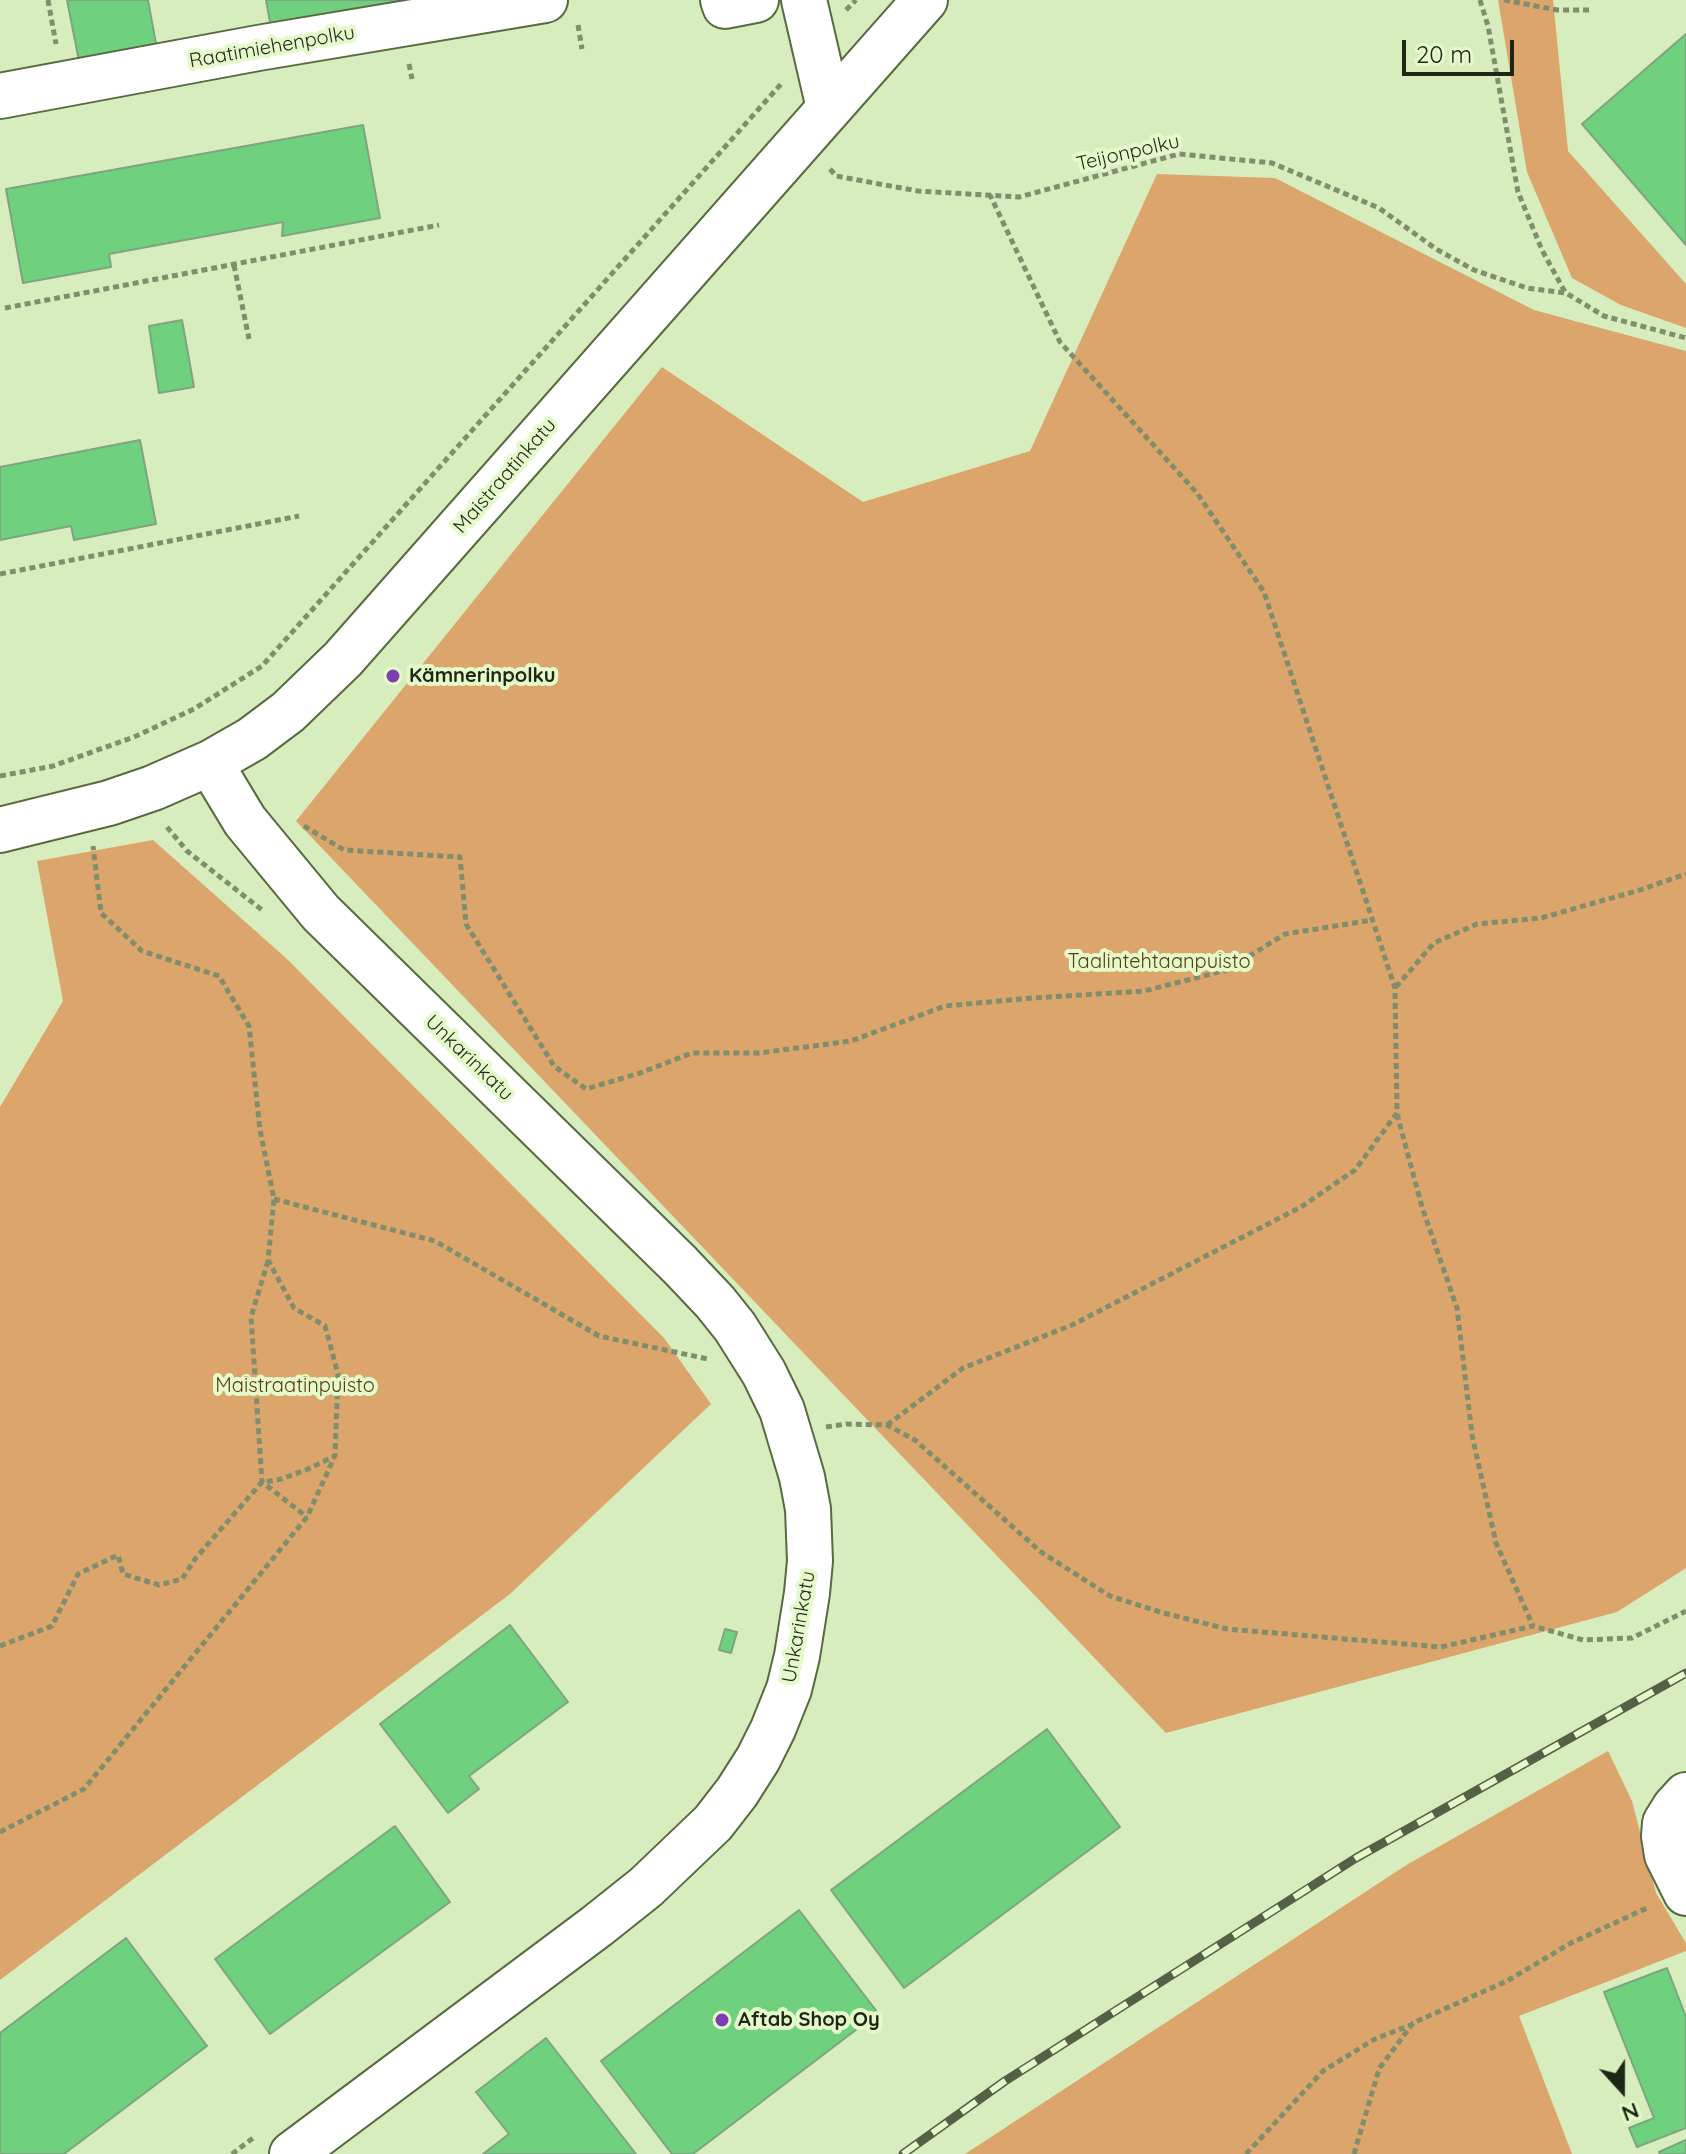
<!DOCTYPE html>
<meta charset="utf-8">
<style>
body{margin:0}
#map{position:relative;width:1686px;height:2154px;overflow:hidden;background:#d8edbe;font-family:Quicksand,sans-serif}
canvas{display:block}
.north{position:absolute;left:1582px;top:2050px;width:80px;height:80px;-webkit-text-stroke:6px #e5facb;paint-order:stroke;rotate:159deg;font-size:22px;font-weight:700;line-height:32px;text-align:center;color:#1f2615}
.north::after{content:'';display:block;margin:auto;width:28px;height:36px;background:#1f2615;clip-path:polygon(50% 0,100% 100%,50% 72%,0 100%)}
.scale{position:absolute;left:1402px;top:40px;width:112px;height:36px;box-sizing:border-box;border:4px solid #1f2615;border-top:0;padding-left:10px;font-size:24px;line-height:28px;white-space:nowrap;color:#1f2615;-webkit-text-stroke:6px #e5facb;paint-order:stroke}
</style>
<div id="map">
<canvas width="1686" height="2154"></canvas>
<div class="north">N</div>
<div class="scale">20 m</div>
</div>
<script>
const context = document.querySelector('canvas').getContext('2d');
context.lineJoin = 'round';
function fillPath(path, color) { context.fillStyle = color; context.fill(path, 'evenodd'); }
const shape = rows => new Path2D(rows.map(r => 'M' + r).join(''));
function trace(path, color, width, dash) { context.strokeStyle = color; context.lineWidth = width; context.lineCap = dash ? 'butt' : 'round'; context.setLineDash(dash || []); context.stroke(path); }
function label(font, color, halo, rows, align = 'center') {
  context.font = font + ' Quicksand,sans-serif'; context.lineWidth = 8; context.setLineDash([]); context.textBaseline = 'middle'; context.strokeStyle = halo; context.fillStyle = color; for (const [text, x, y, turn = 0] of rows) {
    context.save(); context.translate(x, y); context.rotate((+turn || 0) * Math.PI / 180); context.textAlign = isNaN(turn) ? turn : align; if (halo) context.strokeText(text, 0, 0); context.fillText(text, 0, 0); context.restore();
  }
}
fillPath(shape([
 [1498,0,1553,0,1568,151,1686,284,1686,328,1621,305,1572,278,1527,172],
 [1157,174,1275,178,1534,310,1686,351,1686,1568,1617,1612,1166,1733,296,821,662,367,863,502,1030,451],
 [153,840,287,959,664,1338,711,1404,510,1594,0,1980,0,1107,63,1001,37,861],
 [1608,1751,1632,1801,1656,1893,1686,1943,1686,1951,1519,2016,1572,2154,965,2154,1408,1864]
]), '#dba56b');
const building = shape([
 [67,0,148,0,157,49,80,66,67,0],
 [266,0,444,0,272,33,266,0],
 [1686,34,1686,245,1582,124,1686,34],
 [363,125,380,218,282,236,283,222,109,254,111,267,23,283,6,189,363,125],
 [182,320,194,387,159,393,149,326,182,320],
 [140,440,156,524,74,540,71,526,0,540,0,467,140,440],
 [510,1625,568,1702,469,1776,479,1789,448,1813,380,1724,510,1625],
 [725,1629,737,1632,731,1653,719,1650,725,1629],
 [1047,1729,1120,1827,904,1988,831,1890,1047,1729],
 [395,1826,450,1902,270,2034,215,1959,395,1826],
 [799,1910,878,2013,693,2154,672,2154,601,2061,799,1910],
 [126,1938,207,2046,64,2154,0,2154,0,2033,126,1938],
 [1667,1968,1686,2017,1686,2128,1637,2147,1629,2128,1654,2118,1604,1992,1667,1968],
 [546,2038,636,2154,483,2154,509,2134,476,2092,546,2038],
 [1686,2140,1686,2154,1660,2154,1659,2152,1686,2140]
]);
fillPath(building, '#6fd17d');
trace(building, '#7ea482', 2);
const minor = shape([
 [723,0,725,6,756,0],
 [804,0,829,108],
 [0,96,258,48,545,0],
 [210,763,245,821,321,913,680,1265,715,1302,735,1327,764,1373,782,1410,802,1477,808,1509,810,1561,807,1593,797,1656,789,1689,773,1729,758,1759,737,1792,713,1823,646,1887,597,1926,292,2154],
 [0,830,109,803,153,788,210,763,252,739,288,712,343,659,925,0],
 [1686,1795,1675,1807,1665,1823,1664,1836,1667,1855,1686,1893]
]);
trace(minor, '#586a40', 48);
trace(shape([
 [48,0,56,44],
 [1480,0,1488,26,1518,192,1542,250,1565,292],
 [1504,0,1557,10,1590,10],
 [846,10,856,0],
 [578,25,582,49],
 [409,64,412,79],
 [830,169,836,176,918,191,1019,197,1179,154,1272,163,1379,208,1436,249,1474,270,1527,288,1566,293,1604,316,1686,338],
 [234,265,249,339],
 [5,308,439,225],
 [0,574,299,516],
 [0,776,53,766,134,737,194,709,262,666,781,84],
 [304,826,344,850,460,857,466,924,554,1066,586,1089,640,1073,692,1053,759,1053,851,1041,945,1006,1032,998,1144,991,1227,970,1285,934,1373,920],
 [167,827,187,851,262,910],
 [1396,987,1434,943,1477,924,1541,918,1640,890,1686,874],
 [1397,1114,1422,1207,1457,1308,1472,1435,1496,1543,1533,1626],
 [274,1199,435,1241,599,1336,708,1359],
 [268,1261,251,1317,262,1482,307,1517],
 [887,1425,963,1368,1072,1325,1301,1207,1355,1170,1397,1113,1395,988,1264,592,1197,493,1060,342,990,195],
 [826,1427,846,1424,887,1425,915,1440,1041,1552,1110,1596,1160,1612,1227,1629,1441,1647,1533,1626,1583,1640,1632,1638,1686,1611],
 [0,1646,52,1626,78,1574,118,1555,123,1574,159,1585,182,1579,195,1559,262,1482,278,1480,306,1470,335,1456,338,1374,325,1326,294,1308,268,1260,274,1199,260,1130,249,1026,219,976,142,951,101,913,93,846],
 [0,1832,84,1789,307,1517,334,1458],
 [232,2154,253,2138],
 [1246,2154,1323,2071,1375,2039,1413,2024],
 [1354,2154,1379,2069,1413,2023,1507,1981,1571,1943,1647,1908]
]), '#808e6d', 5, [6, 4]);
trace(minor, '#fff', 44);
const rail = shape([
 [903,2154,1005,2081,1356,1858,1686,1673]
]);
trace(rail, '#556046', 9);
trace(rail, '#e5facb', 6, [18]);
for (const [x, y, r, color] of [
 [393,676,8,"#7f3db2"],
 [722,2020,8,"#7f3db2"]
]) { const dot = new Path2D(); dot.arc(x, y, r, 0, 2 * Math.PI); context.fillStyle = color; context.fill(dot); trace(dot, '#e5facb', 3); }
label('20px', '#1f2615', '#e5facb', [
 ["Raatimiehenpolku",272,47,-10],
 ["Teijonpolku",1128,153,-13],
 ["Maistraatinkatu",505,476,-49],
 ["Unkarinkatu",469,1058,44],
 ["Unkarinkatu",799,1627,-80]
]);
label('bold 20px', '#1f2615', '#e5facb', [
 ["Kämnerinpolku",409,676],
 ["Aftab Shop Oy",738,2020]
], 'left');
label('20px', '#5b3911', '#e5facb', [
 ["Taalintehtaanpuisto",1159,962],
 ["Maistraatinpuisto",295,1386]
]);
</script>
